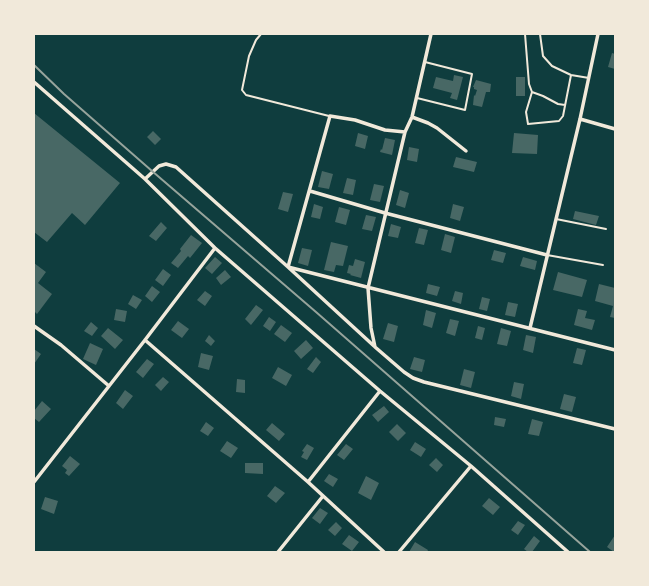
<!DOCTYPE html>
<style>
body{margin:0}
#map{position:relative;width:649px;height:586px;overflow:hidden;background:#0f3d3e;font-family:"PT Sans Narrow",sans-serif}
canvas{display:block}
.frame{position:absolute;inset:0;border:35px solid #f1e9da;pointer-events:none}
</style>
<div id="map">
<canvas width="649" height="586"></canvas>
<div class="frame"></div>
</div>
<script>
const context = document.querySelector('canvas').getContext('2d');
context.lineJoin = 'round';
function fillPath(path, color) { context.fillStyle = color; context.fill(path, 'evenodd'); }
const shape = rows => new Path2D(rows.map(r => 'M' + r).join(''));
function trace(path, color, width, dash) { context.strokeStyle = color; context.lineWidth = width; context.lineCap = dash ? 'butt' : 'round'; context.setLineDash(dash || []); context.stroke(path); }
fillPath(shape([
 [612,53,615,54,615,69,608,67],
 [454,75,463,77,457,100,450,98,452,93,433,88,436,77,453,81],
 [516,77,525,77,525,96,516,96],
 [476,80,491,84,490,92,486,92,482,107,473,105,474,95,475,96,477,90,474,89,474,87,473,87],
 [34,113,120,183,85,225,72,213,47,242,34,232],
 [153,131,161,139,155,145,147,137],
 [358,133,368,136,365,149,355,146],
 [514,133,538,135,537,154,512,153],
 [385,138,395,140,392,155,380,152,381,149,382,150],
 [409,147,419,149,417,162,407,160],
 [456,157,477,162,474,172,453,167],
 [322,171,333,174,329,189,318,187],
 [347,178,356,180,353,195,343,193],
 [374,184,384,186,380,202,370,200],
 [400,190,409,193,405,208,396,205],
 [283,192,293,194,288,212,278,209],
 [314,204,323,207,320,219,311,217],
 [453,204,464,207,460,221,450,218],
 [339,207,350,210,346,225,335,222],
 [575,211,599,216,596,225,573,219],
 [366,215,376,217,372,231,362,229],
 [161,222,167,228,156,241,149,236],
 [391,224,401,227,398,238,388,236],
 [419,228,428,230,424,245,415,243],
 [445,234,455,237,451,253,441,250],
 [191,235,202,243,190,258,188,256,178,268,171,263,181,251,180,249],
 [331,242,348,246,343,266,336,265,334,272,324,270],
 [302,248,312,250,308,266,298,263],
 [494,250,506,253,503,263,491,260],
 [215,257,222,263,212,274,205,268],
 [523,257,537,261,535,270,520,266],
 [355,259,365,262,361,278,350,275,351,274,347,273,349,265,353,266],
 [34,263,46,272,38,283,52,294,37,314,34,311],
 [163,269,171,275,163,286,155,280],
 [225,270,231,277,221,285,216,278],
 [558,272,587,280,582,297,553,290],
 [428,284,440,287,437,296,426,293],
 [599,284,615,288,615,318,610,317,613,306,595,301],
 [152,286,160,292,152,302,145,296],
 [205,291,212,296,205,306,197,300],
 [455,291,463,293,461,304,452,301],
 [133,295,142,300,136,309,128,304],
 [482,297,490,299,487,311,479,309],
 [508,302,518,304,515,317,505,315],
 [256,305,263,310,251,325,245,319],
 [116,309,127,311,125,322,114,320],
 [578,309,587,311,585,318,595,320,592,330,574,325],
 [426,310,436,313,432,328,423,325],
 [269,317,276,322,270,331,263,326],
 [450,319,459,321,455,336,446,333],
 [178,321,189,329,182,338,171,330],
 [91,322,98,328,92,336,84,331],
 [388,323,398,326,394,342,383,339],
 [281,325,292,333,285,342,274,334],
 [478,326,485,328,482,340,475,338],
 [108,328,123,340,115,349,101,336],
 [501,328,511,331,507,346,497,344],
 [209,335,215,341,211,346,205,341],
 [526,335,536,337,533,353,523,350],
 [306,340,313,348,301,359,294,351],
 [90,343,103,349,96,365,83,359],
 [577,348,586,350,582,365,573,363],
 [34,349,41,354,34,364],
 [201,353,213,356,209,370,198,367],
 [316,357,321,362,313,373,307,369],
 [414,357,425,360,422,372,410,369],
 [147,359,154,364,143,378,136,372],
 [278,367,292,375,286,386,272,378],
 [464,369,475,372,471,388,460,385],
 [163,377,169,382,161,391,155,385],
 [237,379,245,380,245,393,236,392],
 [514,382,524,384,521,399,511,396],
 [125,390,133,396,123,409,116,403],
 [564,394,576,397,572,412,560,409],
 [42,401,51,409,39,422,34,418,34,411],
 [384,406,389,412,378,422,372,415],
 [495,417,506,419,504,427,494,425],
 [532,419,543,422,539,436,528,434],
 [206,422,214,428,208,436,200,431],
 [272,423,285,434,279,441,266,430],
 [397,424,406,433,398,441,389,432],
 [227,441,238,448,231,458,220,451],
 [415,442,426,449,421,457,410,450],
 [307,444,314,448,307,460,301,457,304,452,302,451],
 [346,444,353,449,344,460,337,455],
 [70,456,80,464,69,476,65,473,67,470,62,466],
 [436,458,443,465,437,472,429,465],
 [245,463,263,463,263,474,245,473],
 [329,474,338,479,333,487,324,481],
 [366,476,379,483,371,500,358,493],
 [275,486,285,493,276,503,267,496],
 [45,497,58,501,54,514,41,509],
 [489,498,500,507,493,515,482,506],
 [320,508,328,513,320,524,312,518],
 [518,521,525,525,518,535,511,530],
 [336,522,342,528,335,536,328,530],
 [349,535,359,542,352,551,342,544],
 [615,535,615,552,614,552,607,547],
 [534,536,540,541,532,552,528,552,524,549],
 [415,542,428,550,427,552,409,552]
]), '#486865');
trace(shape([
 [261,34,256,40,249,56,242,90,246,95,329,116],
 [525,34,529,84,532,92,526,112,528,124,559,121,563,116,571,75],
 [540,34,543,56,552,66,571,75,589,78],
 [532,92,543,96,558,104,565,105],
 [417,98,465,110,472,74,425,62],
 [556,219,606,229],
 [547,255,603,265]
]), '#f1e9da', 2);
trace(shape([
 [431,34,412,117,405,132,368,288,371,328,375,347,404,372,413,378,424,382,615,429],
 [34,82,145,179,215,248,380,391,471,466,568,552],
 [412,117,428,123,437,128,466,151],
 [580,119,615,129],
 [145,179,159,166,166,164,176,167,288,267,615,350],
 [310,191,385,213,547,255],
 [34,326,61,345,109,386],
 [530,328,580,119,598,34],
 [145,340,308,482,384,552],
 [374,346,288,267,330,116,355,120,385,130,405,132],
 [34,482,145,340,215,248],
 [308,482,380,391],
 [278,552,323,496],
 [399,552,471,466]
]), '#f1e9da', 3.5);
trace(shape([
 [34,65,64,94,152,171,316,312,590,552]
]), '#97a49c', 2);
</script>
